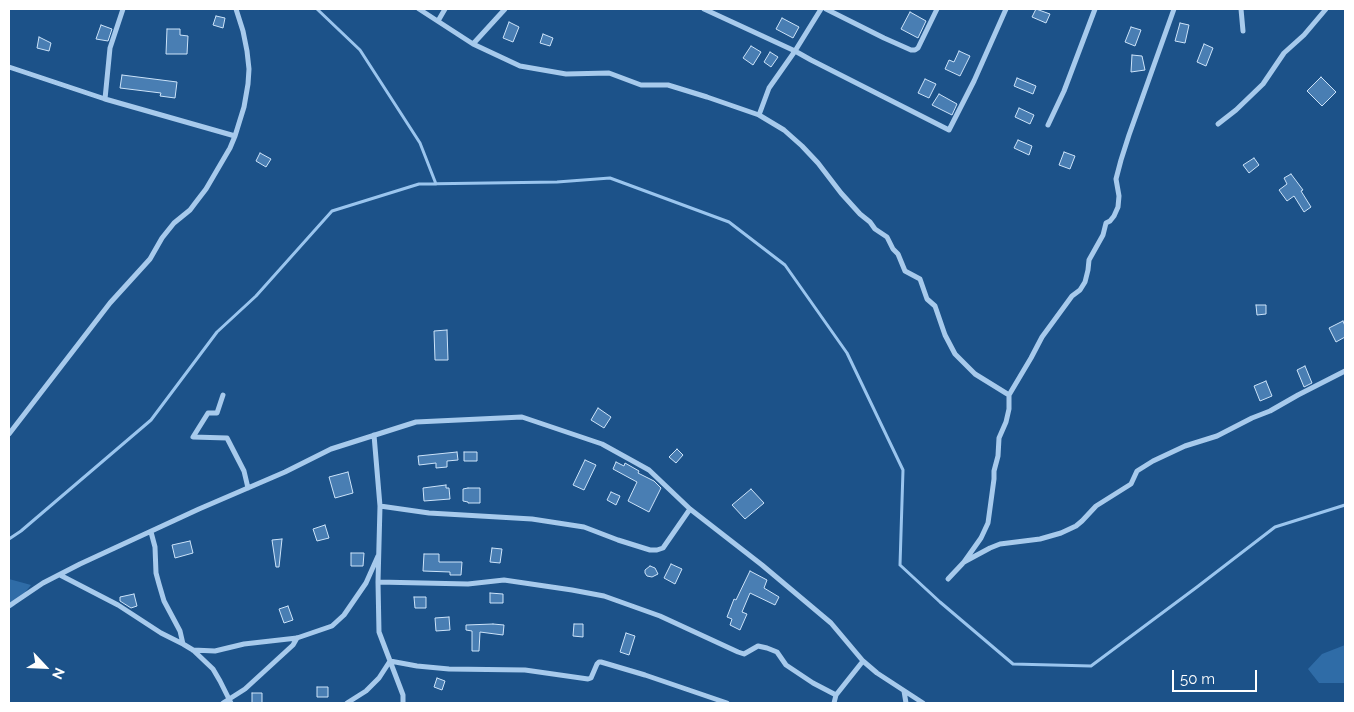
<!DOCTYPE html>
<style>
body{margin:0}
#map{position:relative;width:1354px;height:712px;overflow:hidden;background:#1c5289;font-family:Raleway,sans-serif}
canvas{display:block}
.frame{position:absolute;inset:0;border:10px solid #fff;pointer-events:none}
.north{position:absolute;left:20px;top:642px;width:50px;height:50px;-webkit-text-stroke:4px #1c5289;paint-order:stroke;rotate:115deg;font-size:14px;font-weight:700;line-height:20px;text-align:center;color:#fff}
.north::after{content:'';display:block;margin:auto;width:18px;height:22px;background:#fff;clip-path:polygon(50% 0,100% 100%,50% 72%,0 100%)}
.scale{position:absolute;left:1172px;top:670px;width:85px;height:22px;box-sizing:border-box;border:2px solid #fff;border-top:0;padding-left:6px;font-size:15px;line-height:18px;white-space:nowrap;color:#fff;-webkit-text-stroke:4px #1c5289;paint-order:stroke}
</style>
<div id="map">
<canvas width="1354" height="712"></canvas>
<div class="frame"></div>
<div class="north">N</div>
<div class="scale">50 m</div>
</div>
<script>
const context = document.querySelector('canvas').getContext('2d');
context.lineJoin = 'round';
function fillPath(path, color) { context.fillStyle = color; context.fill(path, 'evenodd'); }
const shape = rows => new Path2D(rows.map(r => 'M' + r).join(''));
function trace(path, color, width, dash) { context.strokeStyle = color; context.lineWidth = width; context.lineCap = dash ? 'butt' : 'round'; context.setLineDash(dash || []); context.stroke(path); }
fillPath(shape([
 [9,579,31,585,14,606,9,609],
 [1345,645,1345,683,1319,683,1308,669,1322,654]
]), '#2f6ca7');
trace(shape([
 [317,9,360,50,420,143,436,184],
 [9,539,21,531,151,420,217,332,256,296,332,211,419,184,557,182,610,178,729,222,785,265,847,353,903,470,900,565,940,602,1013,664,1091,666,1197,587,1275,527,1345,505]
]), '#9ac5ee', 3);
const building = shape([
 [1036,9,1050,14,1046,23,1032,17,1036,9],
 [910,12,926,21,918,38,901,29,910,12],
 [216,16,225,18,223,28,213,25,216,16],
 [782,18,799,27,793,38,776,29,782,18],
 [509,22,519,27,513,42,503,38,509,22],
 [1180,23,1189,25,1185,43,1175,41,1180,23],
 [101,25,112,29,108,41,96,39,101,25],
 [1131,27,1141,30,1135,46,1125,42,1131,27],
 [167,29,180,29,180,35,188,36,187,54,166,54,167,29],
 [543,34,553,38,550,46,540,43,543,34],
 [39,37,51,43,49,51,37,48,39,37],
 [1204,44,1213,48,1206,66,1197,62,1204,44],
 [751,46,761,52,753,65,743,58,751,46],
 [959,51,970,56,960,76,945,69,949,60,954,62,959,51],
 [770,52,778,57,771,67,764,62,770,52],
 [1132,55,1142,56,1145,70,1131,72,1132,55],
 [122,75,177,82,175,98,160,96,161,93,120,88,122,75],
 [1321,77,1336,92,1322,106,1307,91,1321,77],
 [1017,78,1036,86,1033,94,1014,86,1017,78],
 [925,79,936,84,929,98,918,93,925,79],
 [939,94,957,104,952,115,932,105,939,94],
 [1019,108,1034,115,1030,124,1015,117,1019,108],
 [1018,140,1032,146,1029,155,1014,148,1018,140],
 [1064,152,1075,156,1070,169,1059,165,1064,152],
 [260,153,271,159,266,167,256,161,260,153],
 [1254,158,1259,165,1249,173,1243,165,1254,158],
 [1291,174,1303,190,1301,191,1311,207,1304,212,1294,196,1287,201,1279,190,1287,184,1284,178,1291,174],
 [1256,305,1266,305,1266,314,1257,315,1256,305],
 [1343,321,1345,326,1345,337,1336,342,1329,328,1343,321],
 [447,330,448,360,435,360,434,331,447,330],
 [1305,366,1312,383,1304,387,1297,370,1305,366],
 [1266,381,1272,396,1260,401,1254,386,1266,381],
 [598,408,611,417,604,428,591,420,598,408],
 [677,449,683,455,676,463,669,457,677,449],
 [457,452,458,460,447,461,447,467,436,468,436,463,419,465,418,456,457,452],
 [464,452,477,452,477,461,464,461,464,452],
 [585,460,596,465,584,490,573,485,585,460],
 [616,462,624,466,625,463,639,471,638,473,654,481,661,488,649,512,628,501,637,482,613,469,616,462],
 [348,472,353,493,335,498,329,477,348,472],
 [446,485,446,488,449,488,450,499,424,501,423,488,446,485],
 [468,488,480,488,480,503,468,503,468,502,463,501,463,489,468,488],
 [751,489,764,503,745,519,732,505,751,489],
 [611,492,620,496,616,505,607,500,611,492],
 [325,525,329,538,317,541,313,529,325,525],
 [282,539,279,567,276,567,272,540,282,539],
 [190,541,193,553,175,558,172,545,190,541],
 [492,548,502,549,500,563,490,562,492,548],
 [351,553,364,553,363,566,351,566,351,553],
 [424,554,439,554,439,562,462,562,461,575,450,575,450,572,423,571,424,554],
 [671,564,682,569,675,584,664,578,671,564],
 [650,566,655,568,658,574,652,577,647,576,645,573,645,570,650,566],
 [750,571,767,580,764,588,779,597,775,605,750,593,742,612,747,614,740,630,730,625,732,619,727,617,734,599,736,600,750,571],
 [490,593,503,594,503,603,490,603,490,593],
 [134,594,137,606,131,608,120,601,120,597,134,594],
 [414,597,426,597,426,608,415,608,414,597],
 [288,606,293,620,284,623,279,609,288,606],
 [449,617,450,630,436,631,435,618,449,617],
 [493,624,504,625,503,635,480,632,479,651,472,651,472,631,466,630,466,625,493,624],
 [574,624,583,624,583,637,573,636,574,624],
 [626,633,635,636,629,655,620,652,626,633],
 [437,678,445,681,442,690,434,687,437,678],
 [317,687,328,687,328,697,317,697,317,687],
 [252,693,262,693,262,703,252,703,252,693]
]);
fillPath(building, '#497eb3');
trace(building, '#cce3f9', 1);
trace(shape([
 [419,9,473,44,520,66,566,74,609,73,641,85,668,85,707,97,759,115,784,130,802,146,818,163,841,193,860,214,870,222,875,229,887,237,893,249,898,254,905,271,920,279,927,299,935,306,945,335,955,354,975,374,1009,395],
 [704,9,795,51,811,60,949,130,974,81,1006,9],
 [826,9,884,38,911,50,915,50,918,48,937,9],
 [1241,9,1243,31],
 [438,21,445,9],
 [473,44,505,9],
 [9,67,105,99,235,136],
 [105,99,110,48,123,9],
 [759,115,769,88,795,51,821,9],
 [1218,124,1236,110,1263,84,1284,53,1304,35,1326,9],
 [1048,125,1064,91,1095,9],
 [223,395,217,413,208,413,193,437,227,438,244,471,248,488],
 [9,434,110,303,150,259,162,238,174,223,190,210,196,202,206,189,230,148,235,136,244,107,248,84,249,69,247,51,243,31,236,9],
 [374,435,380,506,378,582,379,632,403,695,403,703],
 [380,506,429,513,532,519,584,527,618,540,650,550,657,550,663,548,690,509],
 [151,532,155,547,156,573,159,584,164,601,180,631,183,644],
 [964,562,981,538,988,523,994,479,994,471,998,456,999,438,1006,422,1009,409,1009,395,1031,358,1042,337,1072,296,1080,290,1085,282,1088,270,1089,260,1103,235,1106,223,1110,221,1114,216,1118,207,1119,196,1116,179,1121,160,1129,135,1174,9],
 [60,575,118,605,161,633,183,644,193,650,213,669,220,681,231,703],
 [948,579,964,562,990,548,1000,544,1040,539,1061,533,1076,526,1082,521,1096,506,1131,484,1137,471,1153,461,1185,446,1217,436,1252,418,1270,411,1298,395,1345,371],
 [378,582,468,584,504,580,572,590,604,596,660,616,738,652,744,654,758,646,767,648,777,652,786,665,813,683,836,695],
 [9,606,43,583,80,564,199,509,285,472,331,449,416,422,522,417,602,444,649,470,690,509,762,565,831,623,863,661,877,673,923,703],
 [193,650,215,651,244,644,297,638,332,626,344,615,366,583,378,556],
 [904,691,906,703],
 [223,703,245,689,293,645,297,638],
 [347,703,366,691,379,678,390,661,417,666,449,669,525,670,588,679,591,678,597,664,599,662,601,662,645,675,727,703],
 [834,703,836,695,863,661]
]), '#a7caec', 5);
</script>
